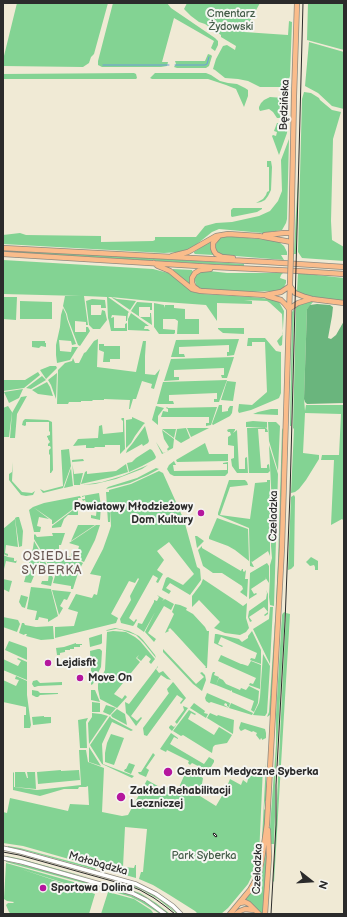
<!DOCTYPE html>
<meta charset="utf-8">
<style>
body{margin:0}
#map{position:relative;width:347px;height:917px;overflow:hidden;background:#f0ead5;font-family:"Balsamiq Sans",sans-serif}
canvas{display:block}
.frame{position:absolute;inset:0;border:4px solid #2b2b2b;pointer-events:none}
.north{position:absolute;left:291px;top:861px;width:40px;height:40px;-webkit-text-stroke:3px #f6f6f2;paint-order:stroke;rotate:107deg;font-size:11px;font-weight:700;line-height:16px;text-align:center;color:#2b2b2b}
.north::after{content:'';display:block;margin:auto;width:14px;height:18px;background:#2b2b2b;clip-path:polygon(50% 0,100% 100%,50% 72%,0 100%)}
</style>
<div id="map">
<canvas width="347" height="917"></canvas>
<div class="frame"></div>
<div class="north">N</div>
</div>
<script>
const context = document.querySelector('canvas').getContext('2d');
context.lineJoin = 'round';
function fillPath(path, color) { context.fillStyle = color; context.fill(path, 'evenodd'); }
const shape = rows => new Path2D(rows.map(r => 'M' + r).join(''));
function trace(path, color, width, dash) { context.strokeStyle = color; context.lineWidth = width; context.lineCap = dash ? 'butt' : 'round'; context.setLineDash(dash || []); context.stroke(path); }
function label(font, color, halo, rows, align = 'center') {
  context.font = font + ' "Balsamiq Sans",sans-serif'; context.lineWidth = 4; context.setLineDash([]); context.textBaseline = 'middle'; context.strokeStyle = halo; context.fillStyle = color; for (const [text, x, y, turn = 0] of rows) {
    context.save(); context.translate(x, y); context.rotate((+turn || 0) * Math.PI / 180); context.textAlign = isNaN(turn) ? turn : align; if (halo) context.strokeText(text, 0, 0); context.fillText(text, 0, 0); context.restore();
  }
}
fillPath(shape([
 [17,3,108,3,94,54,91,57,89,63,83,67,3,66,3,60],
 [113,3,167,3,171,8,215,38,218,41,218,45,215,51,211,48,214,41,174,18,162,62,168,62,167,66,161,67,102,67,98,65,98,61],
 [187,3,260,3,244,32,288,35,289,21,292,22,290,76,289,79,284,83,284,87,260,87,248,81,238,79,225,78,215,70,213,69,216,59,223,46,227,45,235,50,236,46,221,37,221,35,205,24,199,22,191,16,184,9],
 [308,3,344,3,344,50,307,40],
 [309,42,344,52,344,109,332,106,318,93,305,86],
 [208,54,211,55,212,56,209,66,206,68,177,68,174,67,176,64,175,61,205,61],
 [134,73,136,74,137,78,136,79,3,79,3,74],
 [155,73,206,73,211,75,220,81,228,83,237,84,245,88,248,90,248,96,244,107,236,89,226,85,208,79,152,79,150,78],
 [304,92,311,93,319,98,320,100,332,110,341,112,333,139,331,221,332,240,344,247,344,261,302,258,298,252,302,99],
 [270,97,284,98,289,104,289,122,288,123,287,133,279,155,272,136,273,135,276,136,277,132,274,131,277,123,283,123,283,118,277,118,273,112,269,109,260,111,259,109,259,107,261,103,264,100],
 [289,139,287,219,286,223,282,230,263,233,219,229,212,232,192,248,179,252,164,253,3,244,3,235,20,233,26,235,101,236,101,242,153,241,155,240,155,237,196,237,205,226,216,223,232,222,259,216,270,211,278,201,282,191,281,160],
 [267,161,271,161,272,167,271,190,268,196,265,200,261,202,256,203,263,199,266,195,267,192,269,191,269,167,267,167],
 [299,166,297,229,296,254,294,254,296,213],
 [233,208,262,208,262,209,257,212,232,217,231,216,231,210],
 [226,236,269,240,279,242,284,246,287,252,287,255,281,255,284,260,224,255,219,253,216,250,215,246,219,239],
 [209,242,211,242,212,250,214,254,214,255,195,254,194,253,194,252],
 [3,250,183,260,244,264,244,266,108,258,3,252],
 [3,260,153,269,172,274,194,292,203,294,251,297,271,299,279,302,284,311,282,345,280,346,279,345,277,341,283,334,282,314,270,303,267,301,244,300,252,301,252,304,217,303,217,321,206,305,151,301,111,297,117,299,136,301,130,310,111,297,108,297,129,312,128,313,127,321,126,321,126,316,112,315,111,318,114,317,114,328,125,328,125,324,127,323,127,331,111,331,109,321,112,321,109,321,108,318,107,297,84,296,88,325,86,325,86,322,75,321,75,332,86,332,86,327,88,327,90,331,80,346,78,345,68,319,67,314,63,306,65,296,81,296,3,294],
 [173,269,192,270,193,273,190,284,188,285,173,270],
 [202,271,209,271,227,273,283,273,281,275,280,278,286,280,286,283,284,287,280,290,280,291,273,291,246,292,204,290,199,289,196,285,195,281,195,277,198,273],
 [298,273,344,278,344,301,315,297,302,294,297,291],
 [3,297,17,297,16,320,3,319],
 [92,299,105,300,106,308,101,308,101,305,91,305,91,315,101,315,102,310,105,311,107,320,100,329,93,329,89,325,86,301],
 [20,301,52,302,52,319,20,319],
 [306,301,313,302,307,309,304,399,305,411,306,405,344,405,344,521,342,519,331,525,334,460,321,460,322,455,339,455,341,414,305,413,303,453,319,455,319,459,306,480,299,489,295,492,291,493,294,429,293,428,296,307,297,305],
 [137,302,152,303,152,310,150,310,150,307,139,307,139,317,150,317,150,313,151,313,152,325,131,311],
 [154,303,164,305,164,308,165,305,174,305,174,308,185,309,185,319,199,319,199,334,177,334,178,321,175,319,163,319,163,329,175,330,175,333,174,334,159,334,154,327],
 [63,308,66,314,67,319,76,344,72,345,71,341,59,340,60,351,71,352,72,347,78,347,70,360,57,363,56,355,56,345,60,327,61,315],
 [294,309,291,426,290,426,292,312],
 [131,313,149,326,145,326,144,329,148,329,150,331,128,330,128,319],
 [218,328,244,328,244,334,223,333,218,329],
 [248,338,265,338,276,351,281,352,281,393,279,398,277,399,251,410,239,413,238,411,239,404,252,405,267,392,265,342,252,342,252,346,247,346],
 [98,339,97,367,136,372,143,341,146,341,145,356,145,374,155,375,160,369,154,389,151,388,152,384,142,381,136,399,133,399,130,409,129,409,130,400,104,399,104,400,93,400,92,401,81,401,81,402,69,402,68,404,57,404,58,370,65,363,72,361,73,358,75,363,79,363,84,353,86,352,94,341],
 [239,339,234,355,227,356,227,352,229,352,229,345,179,347,179,354,184,354,185,357,171,357,176,340],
 [32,341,45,341,45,343,46,343,46,347,41,346,39,348,32,347],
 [99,344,104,344,104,346,120,346,120,359,110,359,110,362,103,362,104,352,99,350],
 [234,357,227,378,222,378,221,375,224,375,224,368,174,370,174,377,179,377,179,380,164,381,171,359],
 [50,366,56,366,57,368,46,379,40,370],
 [38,372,40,375,24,388,3,391,3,380,25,380],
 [57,373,56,399,51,385,48,380],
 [42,376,46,380,31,389,26,388],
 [227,380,219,402,214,402,214,399,217,399,217,393,169,395,169,401,173,401,174,404,157,404,163,382],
 [227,381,236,382,233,401,221,400],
 [47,382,50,387,53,396,38,394,32,390],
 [23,389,19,398,9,403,4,392],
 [27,396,17,414,15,438,10,438,12,413,21,397],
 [219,405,222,405,222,412,228,411,228,409,230,406,233,406,232,413,230,416,213,425,212,424],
 [8,406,12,412,9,437,4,437,3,458,3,408],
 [156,406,164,408,158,416,158,425,152,420],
 [167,407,168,408,217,407,211,425,206,426,206,423,209,423,209,417,161,417,163,411,168,412,168,409,166,408],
 [271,409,278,409,278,415,253,414,258,412],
 [132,417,145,423,143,425,135,436,131,443,126,448,126,420,132,419],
 [122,418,124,418,125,449,120,454,120,445,105,445,105,447,95,447,94,448,86,448,86,445,73,446,78,439,98,438,99,426,102,425,103,434,123,432,123,421,121,419],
 [25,419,48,420,52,422,53,470,51,473,50,473,50,455,49,454,49,450,51,448,50,446,48,446,48,444,50,442,48,439,48,438,47,437,47,436,50,435,50,432,49,431,49,422,26,422,26,425,25,426,22,425,23,421],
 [253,421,267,422,267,428,265,427,246,427,246,422],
 [268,422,276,422,280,426,278,471,269,441],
 [145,426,149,441,148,443,143,446,142,444,126,453,127,450,132,444],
 [265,427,267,429,268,432,265,432,265,429,258,429,261,468,267,468,267,465,269,464,270,471,268,473,249,473,247,428],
 [186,428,190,438,181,443,175,439,177,429],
 [187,428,209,428,191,437],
 [283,428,279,561,277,604,276,603,278,561,282,430],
 [162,429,176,429,174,438],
 [229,429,235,429,235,430,233,433,237,430,239,469,245,469,245,458,247,457,248,473,237,473,232,466,231,459,234,458,234,446,228,445,228,437,231,435,230,432,228,432,227,430],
 [162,430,174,439,173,448,162,454,156,442,163,453,168,451,167,449,169,447,164,439],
 [205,443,209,454,228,454,228,461,177,462,176,460],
 [269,445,278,474,274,606,270,605,269,597,270,576,270,565,272,558,271,546,272,506],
 [69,449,71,466,63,488,43,493,40,489,44,491,63,486,61,450],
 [150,449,152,450,154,453,156,457,155,459,142,466,129,472,127,463,132,462,136,458],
 [83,459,84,461,72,462,74,474,83,473,80,485,74,485,72,460],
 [174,461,176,465,173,465,174,471,227,470,227,464,223,464,223,463,228,462,228,473,225,476,174,476,170,474,167,469,169,465],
 [13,462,12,481,22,492,32,493,35,491,33,495,26,496,21,495,9,480,9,474,12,472],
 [126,464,128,472,112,477,81,484,85,472,87,471,87,474,116,471],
 [148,465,142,469,116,479,95,484,83,485,102,482,122,476],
 [71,468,73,486,64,488],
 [156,468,159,469,148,475,130,483,106,489,108,487,137,478],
 [159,471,163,473,184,520,197,567,200,569,201,580,190,595,170,583,166,588,171,591,169,594,162,590,166,578,168,577,183,585,194,574,169,542,157,551,164,560,157,570,163,574,158,583,156,582,158,578,153,575,129,618,134,622,136,619,137,620,134,625,133,626,121,623,120,619,131,600,130,596,139,579,138,578,135,583,129,581,111,614,118,618,116,623,55,638,55,627,74,626,78,612,68,609,76,594,92,598,94,594,97,595,101,576,90,574,103,549,108,535,111,526,110,509,110,522,108,522,106,492,109,492,109,490,131,484],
 [229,480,245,480,247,482,248,485,230,487,220,515,250,519,255,483,267,482,267,480,270,480,270,556,268,551,252,562,251,561,254,567,253,567,250,566,249,528,218,515,218,513],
 [99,493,101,506,100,520,91,518,91,515,96,516,97,507,87,505,85,500,83,501,82,499,85,499,85,496,82,497,82,496],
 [294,495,295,497,294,566,291,569,288,570,291,497],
 [80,496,81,498,78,498,78,502,81,503,53,524,52,524,52,520,33,507,44,503],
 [81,504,81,506,78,507,78,515,68,515,64,519,61,527,52,528,52,526],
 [33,507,49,519,39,517,37,526,41,527,40,532,34,532,29,510],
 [17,517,19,517,23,531,22,546,19,547,19,546,15,518],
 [217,518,248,529,249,561,235,550,228,546,209,539,209,537],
 [15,519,18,547,6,545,5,553,8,554,8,556,3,554,3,529],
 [78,525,95,525,71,541],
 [96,525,100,525,95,540,84,562,71,556,71,553,77,555,79,546,69,543],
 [52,533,65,533,61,545,59,545,59,551,83,563,79,570,73,589,71,589,71,586,53,583,55,576,53,576,44,556,45,553,44,552,42,552,34,539,34,535,35,534,37,537,50,536,53,536],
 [195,536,197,536,204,541,197,548],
 [34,541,42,555,36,569,29,563,33,548],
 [202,546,202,548,241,571,242,569,243,569,243,571,244,572,246,570,245,579,248,579,247,597,240,592,243,589,242,586,222,573,213,573,203,566,198,550],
 [3,555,8,557,14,558,14,561,16,561,17,560,16,563,6,561,3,573],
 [42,557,43,557,53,578,51,586,41,584,42,581,48,581,49,573,37,571],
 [311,557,318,561,318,570,315,570,315,567,314,565,310,566,306,562],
 [267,563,269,566,269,583,265,577,266,579,251,589,254,594,256,593,257,594,249,599,250,573],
 [29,565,36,571,31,583,24,582],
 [3,579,12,581,9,592,3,589],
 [203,579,236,601,243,606,247,603,246,618,249,628,246,632,240,635,225,633,214,628,220,622,199,600,192,607,192,596,201,584],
 [31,587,51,589,58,616,48,622,48,619,39,617,38,620,35,620,37,611,27,609],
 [52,590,71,592,67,600,64,599,60,606,63,608,59,615],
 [266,590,268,594,268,614,265,616,264,615,268,612,264,607,249,617,252,621,250,622,248,617,249,611,266,599,267,593],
 [21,595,28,597,25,608,22,607,19,602],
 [157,595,164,599,162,601,165,599,174,604,171,610,164,606,148,633,156,639,154,642,145,632,155,612,144,632,137,627,138,623,142,624,154,602,154,600,157,601,159,597],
 [175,604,180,605,187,608,186,610,193,614,205,627,207,631,209,631,207,668,205,668,206,667,173,631,170,628,168,630,169,631,165,633,174,614,172,612],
 [276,606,271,710,270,715,267,717,269,712],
 [270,607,273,607,270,664,253,629,269,619],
 [285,612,275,783,275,816,274,844,271,844,270,827,276,745,276,715,282,615,283,613],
 [286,613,290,614,274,882,273,881],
 [3,617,18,620,20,624,17,632,3,627],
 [22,623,24,623,25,625,36,627,53,626,54,639,41,640,26,636,27,634,25,634,24,635,19,633],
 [115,628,129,631,139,636,143,640,155,655,156,658,144,643,136,635,122,630,116,629,106,631,107,630],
 [113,631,126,632,135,637,140,641,155,659,151,664,149,662,151,659,146,655,141,661,137,658,139,655,136,658,140,662,114,694,122,699,125,695,127,697,117,708,100,699,98,689,98,684,105,670,107,632],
 [252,631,261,650,261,664,250,660,251,658,255,659,257,653,221,637,218,644,223,646,222,647,214,643,215,634,217,634,239,639,242,642,248,638,248,636],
 [102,634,102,643,101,644,90,647,89,638],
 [9,641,26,647,27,648,27,660,5,650],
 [76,643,76,644,82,644,82,645,80,645,80,647,74,647,74,649,70,649,70,650,65,650,65,652,60,653,60,655,57,655,56,648,64,647],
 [98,649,100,649,102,651,101,667,95,679,93,684,91,685,91,669,90,651],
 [163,649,196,684,204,677,200,673,202,672,205,675,206,680,202,691,193,684,163,652],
 [263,654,270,666,267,713,265,716,253,715,259,703,260,697],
 [221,655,241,664,242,664,248,666,251,661,261,665,260,689,249,685,250,683,253,684,256,678,218,661],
 [18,658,27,662,27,680,3,670,4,666,3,665,3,659,18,666,21,661,17,659],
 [158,666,158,667,156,669,159,673,163,671,171,680,167,679,161,675,131,716,137,721,141,717,142,718,136,726,129,716,126,713,125,702,129,704],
 [213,672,215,672,214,675,219,677,216,685,210,683,212,674],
 [16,676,27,681,27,695,31,725,30,728,24,728,24,715,26,715,26,707,3,702,3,680,16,686,19,680,15,679],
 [219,678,223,680,226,684,240,690,241,688,246,690,249,686,259,691,258,703,254,712,251,710,254,701,232,692,232,690,231,691,216,685],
 [37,680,40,683,62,682,62,685,38,686,35,687,34,687,32,684,33,681],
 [173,682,174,683,186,698,181,704,180,703,183,699,177,695,147,736,144,735,143,728,169,693,168,692,167,689],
 [32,690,38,691,40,693,58,693,58,694,40,695,38,697,36,697,32,695],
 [91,690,95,690,100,702,91,700],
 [207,693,230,703,229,707,227,706,227,704,225,703,224,705,229,708,211,702,209,703,206,701,205,698],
 [92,702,100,703,100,712,92,712],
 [194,703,205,711,204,713,208,714,206,718,190,708],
 [231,703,253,713,252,715,229,708],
 [106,705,116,708,110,715,103,712],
 [183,706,188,708,172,731,169,728,169,727,171,725,174,727,177,724,175,722,184,710],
 [117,709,125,714,127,725,112,717,111,715],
 [189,710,196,714,195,715,191,713,188,719,214,735,219,727,232,735,227,743,215,745,213,747,212,753,183,735,181,736,173,731],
 [92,713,101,714,108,716,89,744,88,723,92,717],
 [210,713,217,716,218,715,234,720,233,734,207,718],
 [44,716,44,717,51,717,51,723,33,725,32,717],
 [110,716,111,718,133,730,131,731,112,722,102,744,103,764,134,776,132,778,102,764,90,745],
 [88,718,86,722,87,748,80,748,78,720],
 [241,722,265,729,266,733,266,738,262,740,262,739,261,738,260,740,256,735,257,733,253,731,252,732,245,729,241,731,240,730,239,728],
 [171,733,178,738,178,739,174,737,170,744,204,764,209,757,214,760,214,762,208,772,203,771,199,770,200,767,192,763,190,765,188,763,189,761,167,750,166,752,160,749],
 [111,734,124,738,114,765,105,762,105,753,107,743],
 [89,747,101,766,89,762],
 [79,750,86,750,88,762,104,768,102,812,122,816,128,815,147,780,165,790,167,787,177,792,187,769,203,778,200,796,216,806,226,789,230,779,241,785,243,780,247,783,251,768,263,767,259,856,258,863,248,884,228,908,221,914,198,914,195,911,168,894,153,885,139,879,141,872,143,872,147,829,125,827,123,867,134,868,135,865,136,865,136,878,23,846,3,843,3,812,7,813,10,798,68,811,70,804,89,805,88,786,86,787,79,787,78,789,64,789,40,796,13,790,13,773,14,772,14,787,37,790,81,785],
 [153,753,155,755,146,768,149,770,146,777,139,774,138,772,141,772],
 [129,763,135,765,131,774,124,771,125,769,126,769],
 [266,763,266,779,267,795,267,800,265,801,264,809,266,811,262,853,259,867,255,878,254,878,257,870,261,858],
 [61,770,61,771,79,770,80,780,38,784,37,772],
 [15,772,25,772,27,778,28,778,27,772,35,772,36,789,15,787],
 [266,840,267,859,263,914,261,914,245,899,257,883,263,869,265,859],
 [8,846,20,848,95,868,96,870,27,851,8,847],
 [7,856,21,859,94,879,6,857],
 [6,861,28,866,93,884,92,885,87,884,6,862],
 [6,863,95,888,96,891,95,893,18,868,95,894,89,914,8,914,10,913,9,912,6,905,8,903,13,903,14,902,7,901,4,899],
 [98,875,141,888,162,900,178,914,177,914,158,899,142,890,125,883],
 [96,880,125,888,140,893,156,903,170,914,168,914,150,900,133,891],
 [109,888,123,892,135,897,149,904,162,914,160,914,141,902,131,897,111,891,105,890],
 [108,892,134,899,151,910,154,914,101,914]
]), '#83d393');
fillPath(shape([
 [317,304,330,305,333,307,332,316,328,338,331,339,336,335,344,321,344,403,307,404,305,402,304,399,307,309,310,305]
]), '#6ab57d');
trace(shape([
 [103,65,169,65],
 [175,65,205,65,207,64,209,57]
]), '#6e9dd7', 1);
const minor = shape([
 [3,848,21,852,136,884,156,894,173,906,181,914],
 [3,858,22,862,132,893,146,900,165,914]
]);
const major = shape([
 [265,235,284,233,291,233],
 [219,236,213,243,213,248,214,251,216,254,222,257,233,258],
 [3,248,267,262,344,267],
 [291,253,294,96,297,3],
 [3,254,214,267,298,271,344,274],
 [172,256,188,252,216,236,228,234,259,236,291,242],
 [154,263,158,266,170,271,192,289,201,291,265,295,281,292,290,286],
 [290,286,295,293,305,297,312,299,344,303],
 [197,289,194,287,192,283,192,278,195,273,200,270,210,269],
 [267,296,281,300,285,304,289,309],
 [289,309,298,303,311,299],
 [240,903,245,902,249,904,259,914],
 [230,914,250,890,259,874,262,859,267,824,282,547,290,283],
 [236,914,240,911,245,909,254,910],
 [265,914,269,857,268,830]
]);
trace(minor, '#8e8a80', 5);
trace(major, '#8e8a80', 6);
trace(minor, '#fff', 3.5);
trace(major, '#fabc8b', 4.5);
trace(shape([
 [3,852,19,855,130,886,140,890,154,898,165,906,175,914],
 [271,914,276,825,276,785,285,622,290,494,303,3]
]), '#2b2b2b', 1);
const rail = shape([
 [214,834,216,836]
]);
trace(rail, '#2b2b2b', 2.5);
trace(rail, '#f6f6f2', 1, [3]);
const majorBridge = shape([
 [290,283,291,253]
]);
trace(majorBridge, '#8e8a80', 6, []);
trace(majorBridge, '#fabc8b', 4.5);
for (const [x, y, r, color] of [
 [201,513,4,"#b5179e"],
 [48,663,4,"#b5179e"],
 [80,678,4,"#b5179e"],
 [168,772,5,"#b5179e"],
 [121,797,5,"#b5179e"],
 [43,888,4,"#b5179e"]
]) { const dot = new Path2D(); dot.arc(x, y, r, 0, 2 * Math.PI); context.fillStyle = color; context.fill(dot); trace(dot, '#f6f6f2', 1.5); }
label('11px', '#455d4a', '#f6f6f2', [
 ["Cmentarz",231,14],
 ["Żydowski",231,27],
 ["Park Syberka",204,856]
]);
label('11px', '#2b2b2b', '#f6f6f2', [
 ["Będzińska",285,105,-88],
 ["Czeladzka",274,516,-89],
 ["Małobądzka",98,864,16],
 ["Czeladzka",258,869,-88]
]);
label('bold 11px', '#2b2b2b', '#f6f6f2', [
 ["Powiatowy Młodzieżowy",193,507,"right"],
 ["Dom Kultury",193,520,"right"],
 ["Lejdisfit",56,663],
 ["Move On",88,678],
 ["Centrum Medyczne Syberka",177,772],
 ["Zakład Rehabilitacji",130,791],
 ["Leczniczej",130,804],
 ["Sportowa Dolina",51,888]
], 'left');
context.letterSpacing = '1px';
label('12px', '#6a5953', '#f6f6f2', [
 ["OSIEDLE",52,557],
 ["SYBERKA",52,571]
]);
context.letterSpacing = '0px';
</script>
